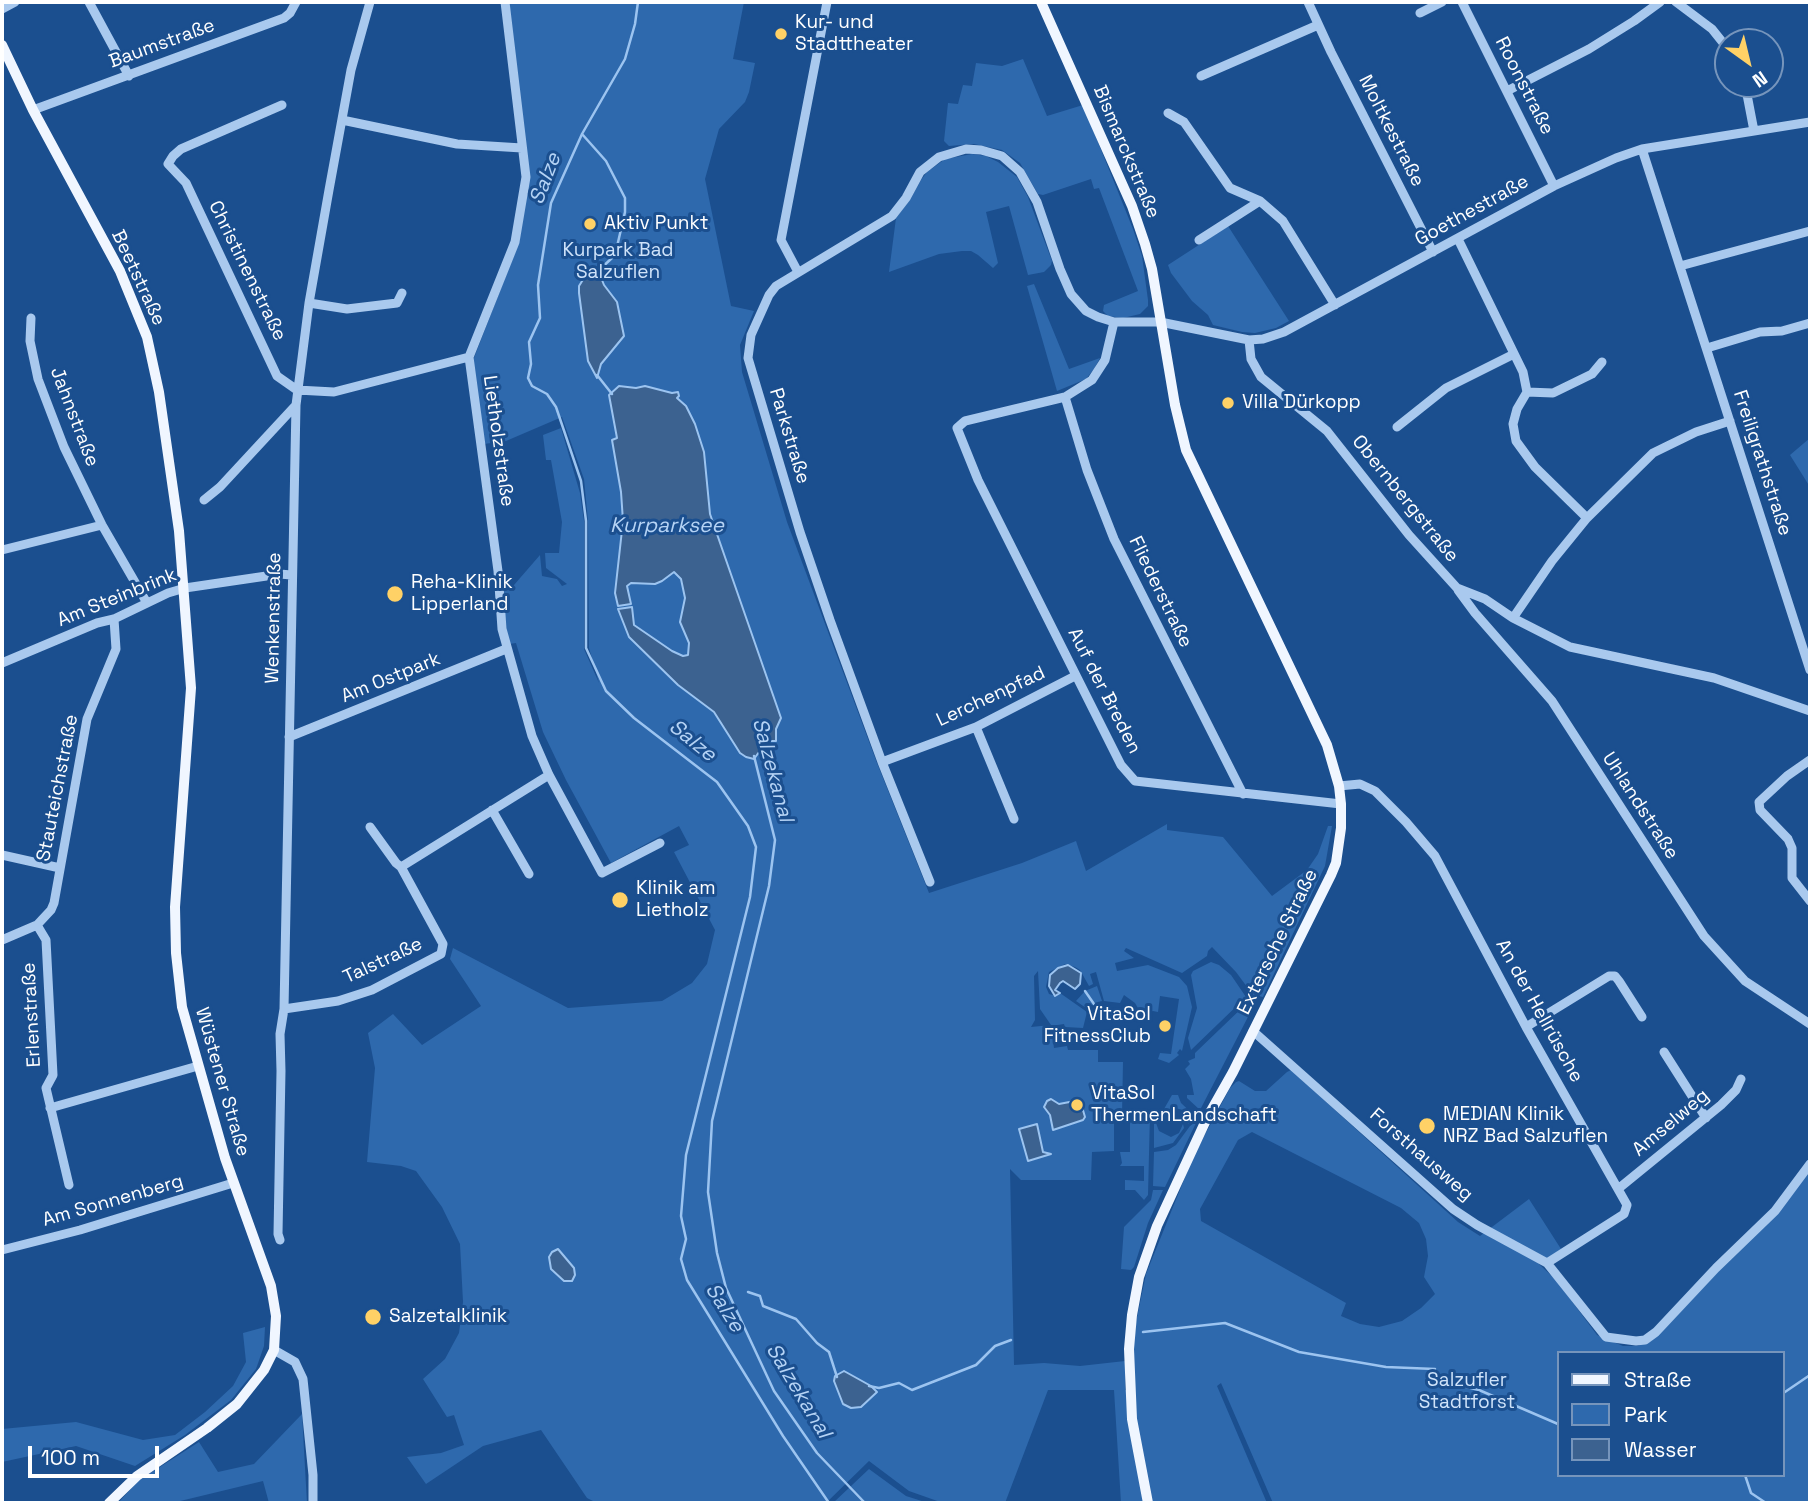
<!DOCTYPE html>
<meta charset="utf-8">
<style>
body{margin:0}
#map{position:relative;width:1812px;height:1505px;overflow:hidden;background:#1b4f8f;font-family:"Space Grotesk",sans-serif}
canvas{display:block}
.frame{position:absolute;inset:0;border:4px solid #fff;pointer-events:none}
.legend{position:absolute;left:1557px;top:1351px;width:228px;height:126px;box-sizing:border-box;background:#1b4f8f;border:2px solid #7695bc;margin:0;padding:9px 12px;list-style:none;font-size:21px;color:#fff}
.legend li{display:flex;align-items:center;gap:14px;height:35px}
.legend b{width:35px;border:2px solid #7695bc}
.north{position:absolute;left:1714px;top:28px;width:70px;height:70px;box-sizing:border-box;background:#1b4f8f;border:2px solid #7695bc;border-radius:50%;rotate:146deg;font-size:19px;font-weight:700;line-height:28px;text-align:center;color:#fff}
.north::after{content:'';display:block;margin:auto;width:24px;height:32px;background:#ffd166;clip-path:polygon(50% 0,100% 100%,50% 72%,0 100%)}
.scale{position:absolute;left:28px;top:1446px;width:131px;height:32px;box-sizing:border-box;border:4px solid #fff;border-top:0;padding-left:9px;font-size:21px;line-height:24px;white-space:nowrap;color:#fff;-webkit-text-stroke:5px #1b4f8f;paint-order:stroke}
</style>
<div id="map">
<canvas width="1812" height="1505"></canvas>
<div class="frame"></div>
<ul class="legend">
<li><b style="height:9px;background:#f0f6ff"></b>Straße</li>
<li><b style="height:19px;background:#2e69ad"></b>Park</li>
<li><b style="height:19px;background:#3c6290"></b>Wasser</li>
</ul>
<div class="north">N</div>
<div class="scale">100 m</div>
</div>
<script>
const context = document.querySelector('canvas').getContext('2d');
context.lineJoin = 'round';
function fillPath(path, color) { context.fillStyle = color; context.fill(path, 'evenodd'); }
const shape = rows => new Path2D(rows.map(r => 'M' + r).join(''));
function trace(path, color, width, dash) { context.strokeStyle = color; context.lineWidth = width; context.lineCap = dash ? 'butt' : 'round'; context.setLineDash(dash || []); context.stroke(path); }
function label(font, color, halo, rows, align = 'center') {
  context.font = font + ' "Space Grotesk",sans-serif'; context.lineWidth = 6; context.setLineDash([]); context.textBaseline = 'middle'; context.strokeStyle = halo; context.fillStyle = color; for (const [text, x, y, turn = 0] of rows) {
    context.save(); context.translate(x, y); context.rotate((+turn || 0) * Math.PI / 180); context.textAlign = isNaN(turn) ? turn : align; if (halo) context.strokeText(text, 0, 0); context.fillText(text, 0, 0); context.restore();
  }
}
fillPath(shape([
 [508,2,744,2,733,59,755,63,749,92,745,102,719,129,705,179,731,306,754,311,740,345,742,372,787,522,877,763,929,893,1022,863,1076,841,1086,871,1167,824,1167,830,1223,837,1272,896,1307,870,1318,854,1328,826,1332,826,1325,866,1263,997,1253,995,1236,972,1212,947,1208,951,1207,956,1182,973,1126,948,1124,951,1134,958,1115,963,1117,971,1148,965,1179,977,1187,986,1192,1007,1182,1051,1180,1049,1177,1053,1179,1055,1169,1063,1158,1059,1160,1053,1171,1054,1179,999,1160,996,1158,1012,1153,1011,1142,1015,1135,1003,1124,995,1120,1003,1104,1001,1096,972,1090,974,1093,984,1089,986,1080,970,1075,967,1065,964,1049,972,1046,987,1049,994,1056,996,1060,993,1087,1012,1083,1028,1065,1027,1064,1024,1051,1026,1054,1048,1067,1046,1068,1050,1098,1050,1098,1062,1123,1062,1122,1116,1114,1116,1114,1151,1092,1152,1091,1180,1021,1180,1010,1169,1014,1365,1044,1363,1080,1366,1125,1361,1125,1390,1134,1391,1133,1356,1136,1322,1146,1274,1194,1155,1230,1088,1236,1082,1239,1081,1255,1091,1266,1091,1287,1072,1291,1070,1458,1222,1480,1236,1529,1199,1561,1249,1539,1264,1556,1280,1597,1335,1623,1346,1638,1346,1651,1341,1810,1170,1810,1503,1273,1503,1221,1383,1217,1386,1267,1503,1121,1503,1114,1390,1048,1390,1005,1503,943,1503,909,1491,869,1461,826,1503,597,1503,587,1498,541,1430,483,1446,426,1484,407,1457,441,1453,464,1445,454,1415,447,1417,423,1379,445,1359,459,1333,463,1302,460,1244,442,1207,416,1171,401,1166,367,1162,375,1068,368,1033,393,1014,422,1045,481,1006,450,959,453,948,568,1008,662,1001,692,983,707,964,715,930,674,852,689,845,679,826,611,863,566,780,543,732,516,643,509,644,503,616,502,589,509,588,514,585,540,555,542,576,557,579,562,586,567,584,546,568,545,553,559,553,562,522,551,460,546,460,543,435,561,428,580,493,584,521,584,649,599,683,589,648,588,521,584,479,562,417,506,441,484,444,472,363,519,242,529,176],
 [1038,971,1040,1009,1051,1025,1031,1027,1035,1020,1034,976],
 [1252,1132,1401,1208,1419,1223,1426,1239,1428,1256,1424,1277,1435,1294,1421,1308,1402,1321,1379,1327,1360,1324,1341,1316,1346,1303,1201,1221,1200,1209,1238,1140],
 [1558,1353,1782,1353,1782,1475,1558,1475],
 [1023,59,1047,116,1083,105,1133,229,1142,256,1148,300,1148,306,1140,314,1123,318,1108,316,1103,311,1104,305,1138,291,1099,188,1094,189,1091,179,1043,195,1038,194,1020,163,1002,150,974,144,949,146,944,141,948,103,958,104,963,85,972,86,976,63,1002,66],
 [972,154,986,156,998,162,1017,177,1028,197,1052,261,1051,265,1044,272,1028,275,1009,206,986,212,998,263,993,268,978,255,971,251,962,251,939,254,889,272,896,218,910,200,921,180,927,172,945,159],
 [1228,226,1289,321,1276,328,1255,333,1242,332,1213,325,1208,315,1192,301,1171,273,1168,265],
 [1034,284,1069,369,1100,358,1094,369,1086,379,1057,391,1027,286],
 [1810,438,1810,487,1790,455],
 [1211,962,1219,965,1231,975,1246,997,1191,1050,1188,1038,1197,1008,1191,975,1193,971],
 [1097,986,1102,1001,1094,1003,1089,1010,1076,1001,1085,991],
 [1245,1005,1250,1013,1200,1110,1187,1098,1187,1095,1194,1095,1191,1079,1185,1069,1190,1064,1188,1061,1195,1058,1195,1053],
 [1172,1095,1178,1095,1181,1103,1196,1117,1188,1124,1183,1110,1175,1108,1166,1112,1156,1123,1159,1131,1171,1137,1179,1133,1183,1124,1184,1128,1173,1143,1154,1148,1154,1113,1164,1109],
 [1137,1109,1150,1113,1148,1195,1144,1200,1135,1190,1125,1190,1125,1180,1144,1181,1144,1166,1120,1166,1122,1163,1120,1152,1130,1152,1130,1116],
 [1197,1121,1165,1187,1153,1186,1154,1152,1168,1150,1176,1145,1190,1126],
 [1153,1190,1163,1190,1148,1223,1134,1267,1131,1270,1121,1269,1124,1227,1151,1200],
 [265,1327,264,1346,256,1369,231,1400,185,1435,135,1466,76,1446,2,1462,2,1429,76,1422,143,1440,175,1435,205,1412,233,1386,246,1362,243,1333],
 [302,1414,307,1503,269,1503,263,1481,172,1503,118,1503,138,1481,199,1442,218,1472,254,1464],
 [869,1469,906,1496,928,1503,833,1503]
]), '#2e69ad');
const water = shape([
 [598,270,604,285,617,302,624,336,601,364,597,378,588,361,579,293,579,286,584,278,598,270],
 [619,386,636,388,645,386,672,393,678,392,679,396,677,398,686,406,695,424,704,452,710,514,781,718,776,729,776,741,767,741,754,759,746,757,740,753,714,712,678,685,629,637,618,609,632,607,634,625,672,651,683,656,688,655,689,643,680,622,685,598,681,579,674,572,662,581,655,584,631,583,627,586,631,604,618,606,615,593,623,521,621,492,612,440,617,438,609,395,619,386],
 [1068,965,1081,973,1080,984,1075,989,1063,981,1060,983,1055,990,1060,993,1055,996,1049,986,1050,975,1058,968,1068,965],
 [1051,1099,1059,1104,1080,1100,1085,1117,1083,1120,1053,1130,1050,1115,1044,1107,1047,1101,1051,1099],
 [1037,1124,1043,1152,1051,1154,1028,1161,1019,1129,1037,1124],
 [558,1249,574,1268,575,1275,572,1281,564,1281,551,1269,549,1257,552,1252,558,1249],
 [844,1371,871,1386,877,1392,861,1407,851,1408,843,1404,834,1381,835,1376,844,1371]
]);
fillPath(water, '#3c6290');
trace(water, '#9cc4f0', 2);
trace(shape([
 [638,2,635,24,625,59,582,134,551,203,538,285,540,318,529,342,531,364,528,378,532,386,547,394,556,407,581,481,586,521,586,648,606,691,634,718,717,782,748,826,756,847,750,897,686,1155,681,1216,686,1239,681,1259,687,1280,783,1436,829,1503],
 [582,134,606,161,625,198,625,212,616,251,612,258,597,272],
 [597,375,612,394],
 [754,756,775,840,769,886,712,1121,708,1192,717,1253,726,1288,774,1391,817,1453,865,1503],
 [1085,991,1094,1004],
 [748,1292,760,1296,763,1306,796,1319,817,1343,829,1352,837,1377],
 [1143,1332,1225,1323,1299,1352,1386,1367,1435,1369],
 [1450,1383,1479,1390,1558,1424],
 [869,1386,879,1388,899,1383,912,1390,976,1365,995,1346,1011,1340],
 [1782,1394,1810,1375],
 [1745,1475,1751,1493,1766,1503]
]), '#9cc4f0', 2.5);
trace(shape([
 [89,2,129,76],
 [505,2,526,177,515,242,469,357,498,571,502,629,532,736,549,775,602,873,660,843],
 [1308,2,1331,52,1433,252],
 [1462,2,1554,186],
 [1676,2,1712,29,1728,49],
 [2,9,15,2],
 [1420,13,1442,2],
 [1201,76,1318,25],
 [1745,84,1754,131],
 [1507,91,1589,49,1634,21,1660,2],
 [282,105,181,149,173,156,168,164,186,183,277,376,297,390,334,392,469,357],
 [33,110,284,18,290,13,296,2],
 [1168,113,1184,122,1230,188,1260,201,1283,221,1335,305],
 [342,120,457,144,522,148],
 [1642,149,1810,670],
 [1458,239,1523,372,1527,392,1517,409,1513,424,1516,441,1535,467,1587,518],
 [1199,240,1260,201],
 [1680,266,1810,231],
 [798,272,781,240,827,2],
 [309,303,347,309,397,303,402,293],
 [31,318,30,341,38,379,64,447,102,525,147,603],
 [1114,322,1105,360,1092,380,1065,397,965,421,957,428,978,480,1121,765,1135,781,1341,804],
 [1249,340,1251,359,1261,377,1327,431,1409,535,1457,588,1485,599,1513,618,1570,647,1714,678,1810,711],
 [1707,348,1760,332,1782,331,1810,323],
 [1527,392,1553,393,1592,374,1602,362],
 [1065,397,1087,470,1114,539,1243,794],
 [1397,427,1446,388,1514,354],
 [204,500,220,487,296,405],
 [2,550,102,525],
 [1458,590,1475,613,1552,701,1704,936,1745,981,1810,1024],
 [1513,618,1552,561,1587,518,1653,453,1696,432,1730,421],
 [2,663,97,623,114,619,168,593,185,588,280,574,291,575],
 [976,727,1014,819],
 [289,737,506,649],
 [1810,760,1787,776,1759,802,1760,810,1788,839,1792,848,1792,878,1810,901],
 [882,762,976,727,1075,676],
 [1339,786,1360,784,1375,791,1406,822,1435,856,1526,1027,1627,1205,1624,1214,1547,1263],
 [492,810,529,874],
 [370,827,396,863,401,867],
 [2,855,60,868],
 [930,882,882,762,830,620,800,532,748,358,751,335,769,295,776,286,892,216,906,198,920,172,939,157,966,149,981,150,1002,156,1020,172,1037,202,1060,269,1071,294,1086,311,1098,317,1114,322,1160,322,1249,340,1263,339,1284,332,1554,186,1616,158,1642,149,1810,122],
 [37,925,46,940,53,1075,46,1088,69,1185],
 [2,940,37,925,51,910,54,903,87,719,116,649,114,619],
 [284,1009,338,1001,372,990,441,954,443,944,401,867,549,775],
 [1526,1027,1609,976,1615,976,1619,981,1642,1017],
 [1253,1031,1453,1209,1477,1225,1547,1263,1606,1337,1636,1341,1645,1340,1656,1332,1716,1268,1775,1211,1810,1164],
 [1664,1052,1706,1118],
 [50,1108,198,1066],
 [1618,1189,1721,1105,1736,1090,1741,1079],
 [280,1240,278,1234,281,1071,280,1034,284,1009,296,405,309,303,329,190,351,70,370,2],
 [2,1250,80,1230,233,1183],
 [274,1350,295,1362,303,1379,313,1475,313,1503]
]), '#a9c9ee', 9);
trace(shape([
 [1041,2,1132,206,1145,244,1152,269,1175,405,1186,450,1327,745,1339,786,1341,804,1341,828,1336,863,1331,875,1233,1072,1207,1118,1157,1226,1139,1277,1132,1315,1129,1349,1132,1419,1148,1503],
 [2,45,33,110,120,271,147,337,159,392,179,531,191,688,175,907,176,953,182,1007,225,1158,271,1286,276,1316,274,1350,264,1370,237,1404,207,1428,137,1476,109,1503]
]), '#f0f6ff', 10);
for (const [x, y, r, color] of [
 [781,34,7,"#ffd166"],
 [590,224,7,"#ffd166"],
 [1228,403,7,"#ffd166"],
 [395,594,9,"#ffd166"],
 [620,900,9,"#ffd166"],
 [1165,1026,7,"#ffd166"],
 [1077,1105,7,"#ffd166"],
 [1427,1126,9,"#ffd166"],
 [373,1317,9,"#ffd166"]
]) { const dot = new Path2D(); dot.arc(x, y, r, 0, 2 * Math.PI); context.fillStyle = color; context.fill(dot); trace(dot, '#1b4f8f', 2.5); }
label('19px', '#fff', '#1b4f8f', [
 ["Kur- und",795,23],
 ["Stadttheater",795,45],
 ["Aktiv Punkt",604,224],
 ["Villa Dürkopp",1242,403],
 ["Reha-Klinik",411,583],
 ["Lipperland",411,605],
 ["Klinik am",636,889],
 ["Lietholz",636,911],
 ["VitaSol",1151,1015,"right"],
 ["FitnessClub",1151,1037,"right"],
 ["VitaSol",1091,1094],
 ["ThermenLandschaft",1091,1116],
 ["MEDIAN Klinik",1443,1115],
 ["NRZ Bad Salzuflen",1443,1137],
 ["Salzetalklinik",389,1317]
], 'left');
label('19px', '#fff', '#1b4f8f', [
 ["Baumstraße",162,44,-20],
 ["Roonstraße",1524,86,63],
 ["Moltkestraße",1391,131,63],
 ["Bismarckstraße",1126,152,67],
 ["Goethestraße",1472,211,-29],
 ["Christinenstraße",247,271,64],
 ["Beetstraße",138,278,65],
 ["Jahnstraße",74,417,69],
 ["Parkstraße",789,436,73],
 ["Lietholzstraße",498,441,82],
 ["Freiligrathstraße",1762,463,72],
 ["Obernbergstraße",1405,499,51],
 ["Fliederstraße",1160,592,64],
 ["Am Steinbrink",117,598,-22],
 ["Wenkenstraße",274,618,-89],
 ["Am Ostpark",391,678,-22],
 ["Auf der Breden",1104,691,63],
 ["Lerchenpfad",991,697,-25],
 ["Stauteichstraße",58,788,-79],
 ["Uhlandstraße",1640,806,57],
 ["Extersche Straße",1278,942,-64],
 ["Talstraße",383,961,-25],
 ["An der Hellrüsche",1539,1011,61],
 ["Erlenstraße",32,1015,-93],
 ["Wüstener Straße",222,1082,74],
 ["Amselweg",1671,1123,-40],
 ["Forsthausweg",1421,1155,41],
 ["Am Sonnenberg",113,1201,-16]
]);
label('19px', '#cfe3fa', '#1b4f8f', [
 ["Kurpark Bad",618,251],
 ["Salzuflen",618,273],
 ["Salzufler",1467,1381],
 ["Stadtforst",1467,1403]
]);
label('italic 21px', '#b5d3f5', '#1b4f8f', [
 ["Salze",546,179,-69],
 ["Kurparksee",667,526],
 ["Salze",692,741,39],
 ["Salzekanal",772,770,75],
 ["Salze",724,1308,58],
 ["Salzekanal",798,1391,59]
]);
</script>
